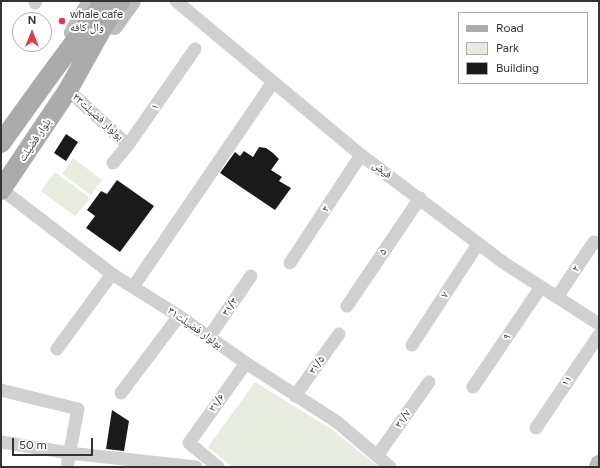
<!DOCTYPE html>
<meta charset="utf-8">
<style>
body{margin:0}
#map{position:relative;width:600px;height:468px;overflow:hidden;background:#fff;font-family:Figtree,sans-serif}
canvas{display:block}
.frame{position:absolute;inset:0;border:2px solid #333;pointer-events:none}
.legend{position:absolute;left:458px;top:12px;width:130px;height:72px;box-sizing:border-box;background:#fff;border:1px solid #adadad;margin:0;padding:5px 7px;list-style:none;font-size:12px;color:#333}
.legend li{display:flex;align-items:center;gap:8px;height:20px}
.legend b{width:20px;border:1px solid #adadad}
.north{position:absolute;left:12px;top:12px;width:40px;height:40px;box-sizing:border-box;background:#fff;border:1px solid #adadad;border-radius:50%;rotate:0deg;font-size:11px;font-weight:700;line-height:16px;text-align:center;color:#333}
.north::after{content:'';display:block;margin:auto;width:14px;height:18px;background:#e63946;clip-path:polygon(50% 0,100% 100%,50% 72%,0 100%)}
.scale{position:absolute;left:12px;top:438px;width:81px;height:18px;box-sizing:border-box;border:2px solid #333;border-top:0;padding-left:5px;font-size:12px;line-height:14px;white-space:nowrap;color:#333;-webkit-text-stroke:3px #fff;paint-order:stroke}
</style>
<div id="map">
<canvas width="600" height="468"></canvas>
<div class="frame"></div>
<ul class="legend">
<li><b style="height:5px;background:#ababab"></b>Road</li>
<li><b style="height:11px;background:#e6ecdf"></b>Park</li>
<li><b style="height:11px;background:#1a1a1a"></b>Building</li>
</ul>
<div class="north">N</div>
<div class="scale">50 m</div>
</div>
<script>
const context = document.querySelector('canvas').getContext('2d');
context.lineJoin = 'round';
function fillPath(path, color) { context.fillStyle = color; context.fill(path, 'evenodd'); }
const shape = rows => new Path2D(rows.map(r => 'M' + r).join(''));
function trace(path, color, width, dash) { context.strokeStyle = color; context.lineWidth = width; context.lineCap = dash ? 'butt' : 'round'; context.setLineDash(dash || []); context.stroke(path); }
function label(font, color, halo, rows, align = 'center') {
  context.font = font + ' Figtree,"Noto Naskh Arabic",sans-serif'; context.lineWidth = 4; context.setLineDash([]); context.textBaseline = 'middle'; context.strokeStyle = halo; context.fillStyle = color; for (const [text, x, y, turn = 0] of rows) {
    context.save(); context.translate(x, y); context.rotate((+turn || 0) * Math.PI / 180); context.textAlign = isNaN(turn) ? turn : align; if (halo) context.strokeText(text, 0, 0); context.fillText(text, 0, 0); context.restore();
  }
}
fillPath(shape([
 [73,158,102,180,91,195,62,174],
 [55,172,90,198,75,216,41,191],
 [255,382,334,431,379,467,232,467,208,447]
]), '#e6ecdf');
fillPath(shape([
 [66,134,78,142,66,161,54,153],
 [259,147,266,148,273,153,279,159,271,170,282,177,279,181,291,188,275,210,220,173,235,152,240,156,244,151,253,157],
 [117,180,154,206,120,252,86,228,95,216,87,210,101,191,107,194],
 [112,410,129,421,124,451,106,449]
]), '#1a1a1a');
trace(shape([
 [176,1,361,155,504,263,599,324],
 [35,3,36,1],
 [68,90,128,145],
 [113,163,128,145,195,49],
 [1,189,112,274,179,316,246,363,337,422,390,467],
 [290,263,361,155],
 [133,287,273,82],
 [557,297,594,242],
 [347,306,420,198],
 [209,337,251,276],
 [412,345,478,244],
 [57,349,112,274],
 [473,387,541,287],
 [1,390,78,409,67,467],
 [121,393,179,316],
 [295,396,339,334],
 [536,428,599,335],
 [1,442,69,453,196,467],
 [377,456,429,382],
 [218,467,189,443,246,363]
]), '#d0d0d0', 13);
trace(shape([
 [114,26,132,1],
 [73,33,91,1],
 [598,467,599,464]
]), '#bdbdbd', 18);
trace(shape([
 [1,143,50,75,105,1],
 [1,190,68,90,107,20,120,1]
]), '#ababab', 20);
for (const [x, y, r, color] of [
 [62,21,4,"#e63946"]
]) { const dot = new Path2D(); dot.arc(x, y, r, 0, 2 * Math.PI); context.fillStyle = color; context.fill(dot); trace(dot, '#fff', 1.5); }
label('11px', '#333', '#fff', [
 ["whale cafe",70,15],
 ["وال کافه",70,28]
], 'left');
label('11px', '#333', '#fff', [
 ["۱",155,107,-55],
 ["بولوار فضیلت۳۳",98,117,42],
 ["بلوار فضیلت",35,140,-56],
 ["فیض",382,170,37],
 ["۳",326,209,-57],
 ["۵",383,252,-56],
 ["۲",576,269,-56],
 ["۷",445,295,-57],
 ["۳۱/۳",230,307,-55],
 ["بولوار فضیلت۳۱",195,328,35],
 ["۹",507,337,-56],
 ["۳۱/۵",317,365,-55],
 ["۱۱",567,381,-55],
 ["۳۱/۶",217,403,-54],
 ["۳۱/۷",403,419,-55]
]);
</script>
